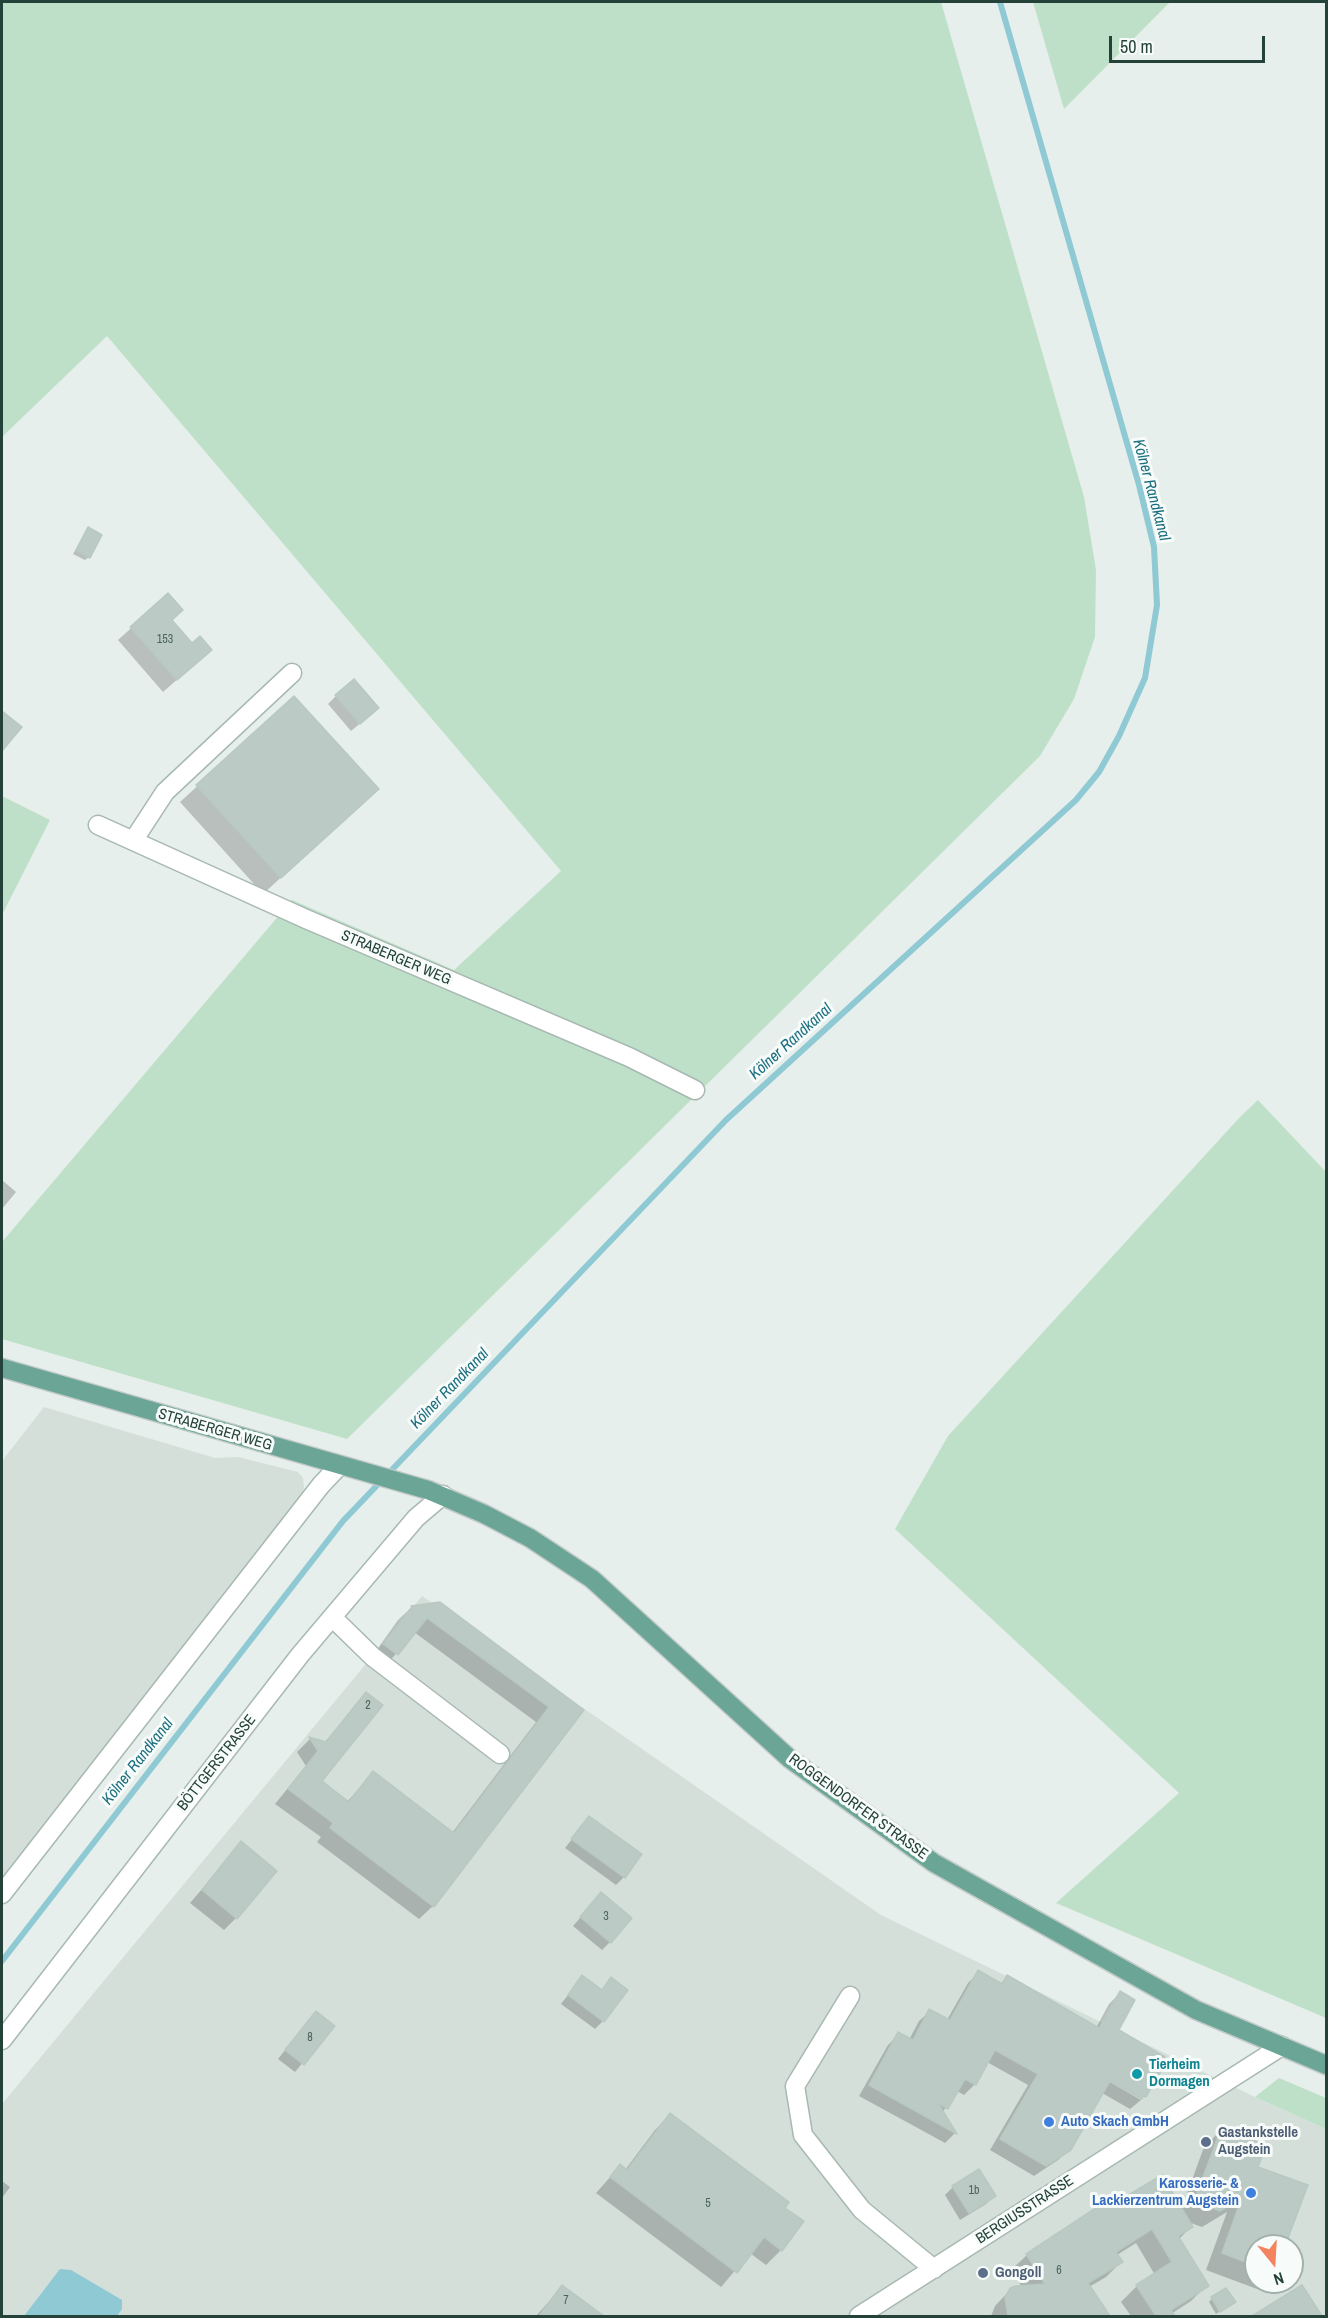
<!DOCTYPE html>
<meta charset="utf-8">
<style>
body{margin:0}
#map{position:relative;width:1328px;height:2318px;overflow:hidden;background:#e6efeb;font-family:"Archivo Narrow",sans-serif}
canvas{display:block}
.frame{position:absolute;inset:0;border:3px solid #24423a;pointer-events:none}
.north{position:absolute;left:1244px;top:2234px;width:60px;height:60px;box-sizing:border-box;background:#f7fbf9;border:2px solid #a3b1ad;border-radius:50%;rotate:162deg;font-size:16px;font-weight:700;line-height:24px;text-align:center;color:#24423a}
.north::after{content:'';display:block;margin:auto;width:21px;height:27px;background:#f4845f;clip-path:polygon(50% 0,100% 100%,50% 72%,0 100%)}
.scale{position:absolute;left:1109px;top:36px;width:156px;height:27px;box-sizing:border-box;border:3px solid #24423a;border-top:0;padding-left:8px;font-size:18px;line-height:21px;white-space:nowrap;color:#24423a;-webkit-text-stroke:4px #f7fbf9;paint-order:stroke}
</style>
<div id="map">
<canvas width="1328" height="2318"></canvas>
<div class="frame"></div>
<div class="north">N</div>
<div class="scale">50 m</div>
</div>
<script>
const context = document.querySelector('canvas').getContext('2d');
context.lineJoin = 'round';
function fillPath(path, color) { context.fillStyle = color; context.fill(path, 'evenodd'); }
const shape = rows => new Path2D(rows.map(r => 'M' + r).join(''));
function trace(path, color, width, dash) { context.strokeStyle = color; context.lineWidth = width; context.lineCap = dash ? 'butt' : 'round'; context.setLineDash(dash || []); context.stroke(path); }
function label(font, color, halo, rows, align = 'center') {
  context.font = font + ' "Archivo Narrow",sans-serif'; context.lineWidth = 6; context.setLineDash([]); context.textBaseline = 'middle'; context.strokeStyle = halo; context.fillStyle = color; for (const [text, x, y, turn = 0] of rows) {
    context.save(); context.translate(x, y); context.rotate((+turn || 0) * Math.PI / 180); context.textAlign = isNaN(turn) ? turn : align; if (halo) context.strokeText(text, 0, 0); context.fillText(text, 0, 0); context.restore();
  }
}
fillPath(shape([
 [44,1407,215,1458,238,1457,298,1472,303,1478,304,1488,302,1497,2,1883,2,1461],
 [422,1596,881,1915,1255,2097,1326,2129,1326,2316,2,2316,2,2104],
 [1256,2246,1292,2246,1292,2282,1256,2282]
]), '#d4dfda');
fillPath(shape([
 [2,2,941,2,1084,497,1096,570,1095,637,1074,699,1040,756,347,1439,2,1339,2,1242,292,900,454,970,561,871,107,336,2,437],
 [1033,2,1170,2,1064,109],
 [2,796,50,820,2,915],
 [1258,1100,1326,1172,1326,2018,1056,1903,1179,1793,895,1529,948,1436,1240,1117],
 [1279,2078,1326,2098,1326,2129,1255,2097]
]), '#bfe0c8');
fillPath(shape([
 [60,2269,71,2270,122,2300,122,2309,117,2316,24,2316]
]), '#8ec9d4');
fillPath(shape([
 [88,529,89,557,85,560,73,554],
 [168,595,170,620,197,662,163,692,118,640],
 [336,696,369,716,351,731,328,704],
 [294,698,360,805,263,894,180,802],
 [2,1180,16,1192,2,1209],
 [439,1603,582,1710,433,1906,419,1919,317,1842,321,1837,275,1804,306,1766,297,1752,310,1739,324,1743,366,1694,320,1781,347,1802,373,1773,452,1833,536,1722,414,1632,384,1668,371,1658,398,1620,412,1607],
 [589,1818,624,1877,616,1885,565,1848],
 [242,1843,236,1918,224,1930,190,1903],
 [601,1894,610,1942,602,1950,573,1926],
 [979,1972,1000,1984,1007,1977,1096,2028,1109,2004,1120,1993,1117,2031,1159,2071,1142,2099,1142,2097,1104,2076,1103,2078,1141,2100,1130,2109,1102,2093,1070,2149,1058,2160,1034,2176,990,2150,1028,2085,987,2062,975,2084,964,2095,957,2091,942,2113,955,2133,945,2143,859,2096,888,2045,899,2034,909,2040,919,2021,930,2011,947,2020,968,1983],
 [582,1977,601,1991,612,1979,603,2021,595,2029,561,2004],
 [308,2021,333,2026,295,2072,278,2059],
 [670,2115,783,2208,781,2250,766,2265,750,2253,721,2287,596,2193,620,2166,625,2170,655,2130],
 [1221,2130,1257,2168,1284,2246,1256,2246,1256,2282,1264,2282,1257,2289,1206,2270,1227,2212,1202,2227,1188,2222,1191,2227,1178,2240,1207,2285,1191,2301,1171,2314,1173,2316,1131,2316,1121,2302,1137,2286,1155,2275,1136,2243,1117,2255,1121,2262,1106,2277,1089,2287,1108,2316,991,2316,995,2306,1011,2289,1022,2287,1011,2270,1027,2255,1114,2205,1181,2210,1204,2147],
 [2,2181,10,2187,2,2198],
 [953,2187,994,2196,986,2204,960,2220,945,2195],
 [562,2287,601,2316,536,2316],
 [1302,2287,1320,2316,1255,2316,1256,2316],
 [1212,2298,1234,2302,1216,2314,1209,2302]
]), '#0003');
trace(shape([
 [2,1961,343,1521,726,1120,1076,800,1099,772,1119,736,1145,678,1157,605,1154,547,1139,485,1000,2]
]), '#8ec9d4', 6);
const building = shape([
 [88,527,102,535,90,558,76,550,88,527],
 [168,593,183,610,172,620,192,643,200,636,212,650,177,680,130,627,168,593],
 [354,679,379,708,360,724,335,695,354,679],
 [294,696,379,789,281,878,196,785,294,696],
 [2,711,22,727,2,751,2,711],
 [440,1602,584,1710,434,1907,330,1828,333,1823,288,1789,318,1751,309,1737,326,1742,366,1692,383,1705,322,1781,349,1802,373,1771,454,1833,549,1707,427,1618,398,1655,383,1644,412,1607,411,1606,440,1602],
 [589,1816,642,1854,625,1878,571,1839,589,1816],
 [241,1841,277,1871,237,1919,202,1890,241,1841],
 [601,1892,632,1918,611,1943,580,1917,601,1892],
 [978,1970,1002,1984,1007,1975,1099,2028,1120,1991,1135,2000,1119,2030,1165,2057,1159,2069,1161,2071,1146,2097,1143,2096,1142,2099,1110,2081,1071,2150,1046,2166,1000,2139,1038,2074,995,2050,976,2085,965,2079,948,2109,938,2103,957,2134,869,2085,898,2032,913,2040,929,2009,950,2020,978,1970],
 [582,1975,602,1990,611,1977,628,1990,604,2022,568,1995,582,1975],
 [316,2011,335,2026,304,2065,285,2050,316,2011],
 [670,2113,789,2202,785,2208,804,2221,782,2251,764,2237,737,2273,610,2177,620,2164,627,2170,670,2113],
 [1221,2129,1266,2145,1258,2167,1308,2185,1285,2246,1256,2246,1256,2266,1222,2253,1242,2197,1220,2211,1194,2201,1221,2129],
 [979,2169,996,2196,969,2213,952,2186,979,2169],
 [1162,2175,1193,2227,1178,2236,1209,2286,1171,2310,1175,2316,1156,2316,1136,2285,1172,2262,1152,2229,1116,2252,1123,2262,1088,2283,1110,2316,1008,2316,1005,2298,1010,2288,1016,2286,1045,2284,1026,2254,1111,2198,1115,2203,1162,2175],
 [562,2285,604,2316,539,2316,562,2285],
 [1302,2285,1322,2316,1252,2316,1302,2285],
 [1226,2288,1236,2302,1220,2312,1211,2297,1226,2288]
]);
fillPath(building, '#bbcac4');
trace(building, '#b8c9c2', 1.5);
const minor = shape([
 [98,825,306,919,629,1057,695,1090],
 [133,841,165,792,292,673],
 [332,1617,373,1657,500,1754],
 [2,1894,321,1485,339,1466],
 [850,1996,795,2086,803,2135,862,2210,934,2269],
 [2,2040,300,1655,416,1518,443,1495],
 [859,2316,1282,2046]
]);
const major = shape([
 [2,1368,428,1490,484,1514,530,1538,592,1579,790,1759,934,1863,1196,2010,1326,2065]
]);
trace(minor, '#a8b8b2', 21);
trace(major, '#c2cac8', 21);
trace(minor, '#fff', 18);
trace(major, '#6aa596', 18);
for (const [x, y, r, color] of [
 [1137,2074,6,"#0f9aa8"],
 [1049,2122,6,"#3f7fe0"],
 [1206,2142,6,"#5c6f8a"],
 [1251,2193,6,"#3f7fe0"],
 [983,2273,6,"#5c6f8a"]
]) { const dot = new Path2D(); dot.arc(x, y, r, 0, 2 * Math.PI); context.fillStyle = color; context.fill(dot); trace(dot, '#f7fbf9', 2); }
label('12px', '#4a645c', null, [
 ["153",165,640],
 ["2",368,1706],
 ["3",606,1917],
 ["8",310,2038],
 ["1b",974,2191],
 ["5",708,2204],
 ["6",1059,2271],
 ["7",566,2301]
]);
label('15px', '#24423a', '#f7fbf9', [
 ["STRABERGER WEG",396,958,23],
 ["STRABERGER WEG",215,1430,16],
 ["BÖTTGERSTRASSE",217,1763,-52],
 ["ROGGENDORFER STRASSE",858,1807,36],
 ["BERGIUSSTRASSE",1025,2210,-33]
]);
label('bold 15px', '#0d838f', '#f7fbf9', [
 ["Tierheim",1149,2065],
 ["Dormagen",1149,2082]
], 'left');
label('bold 15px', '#366cbe', '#f7fbf9', [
 ["Auto Skach GmbH",1061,2122],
 ["Karosserie- &",1239,2184,"right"],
 ["Lackierzentrum Augstein",1239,2201,"right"]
], 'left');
label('bold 15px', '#4e5e75', '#f7fbf9', [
 ["Gastankstelle",1218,2133],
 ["Augstein",1218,2150],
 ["Gongoll",995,2273]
], 'left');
label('italic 16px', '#1c6f80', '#f7fbf9', [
 ["Kölner Randkanal",1151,490,75],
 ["Kölner Randkanal",791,1042,-42],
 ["Kölner Randkanal",450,1389,-46],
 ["Kölner Randkanal",138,1762,-52]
]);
</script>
